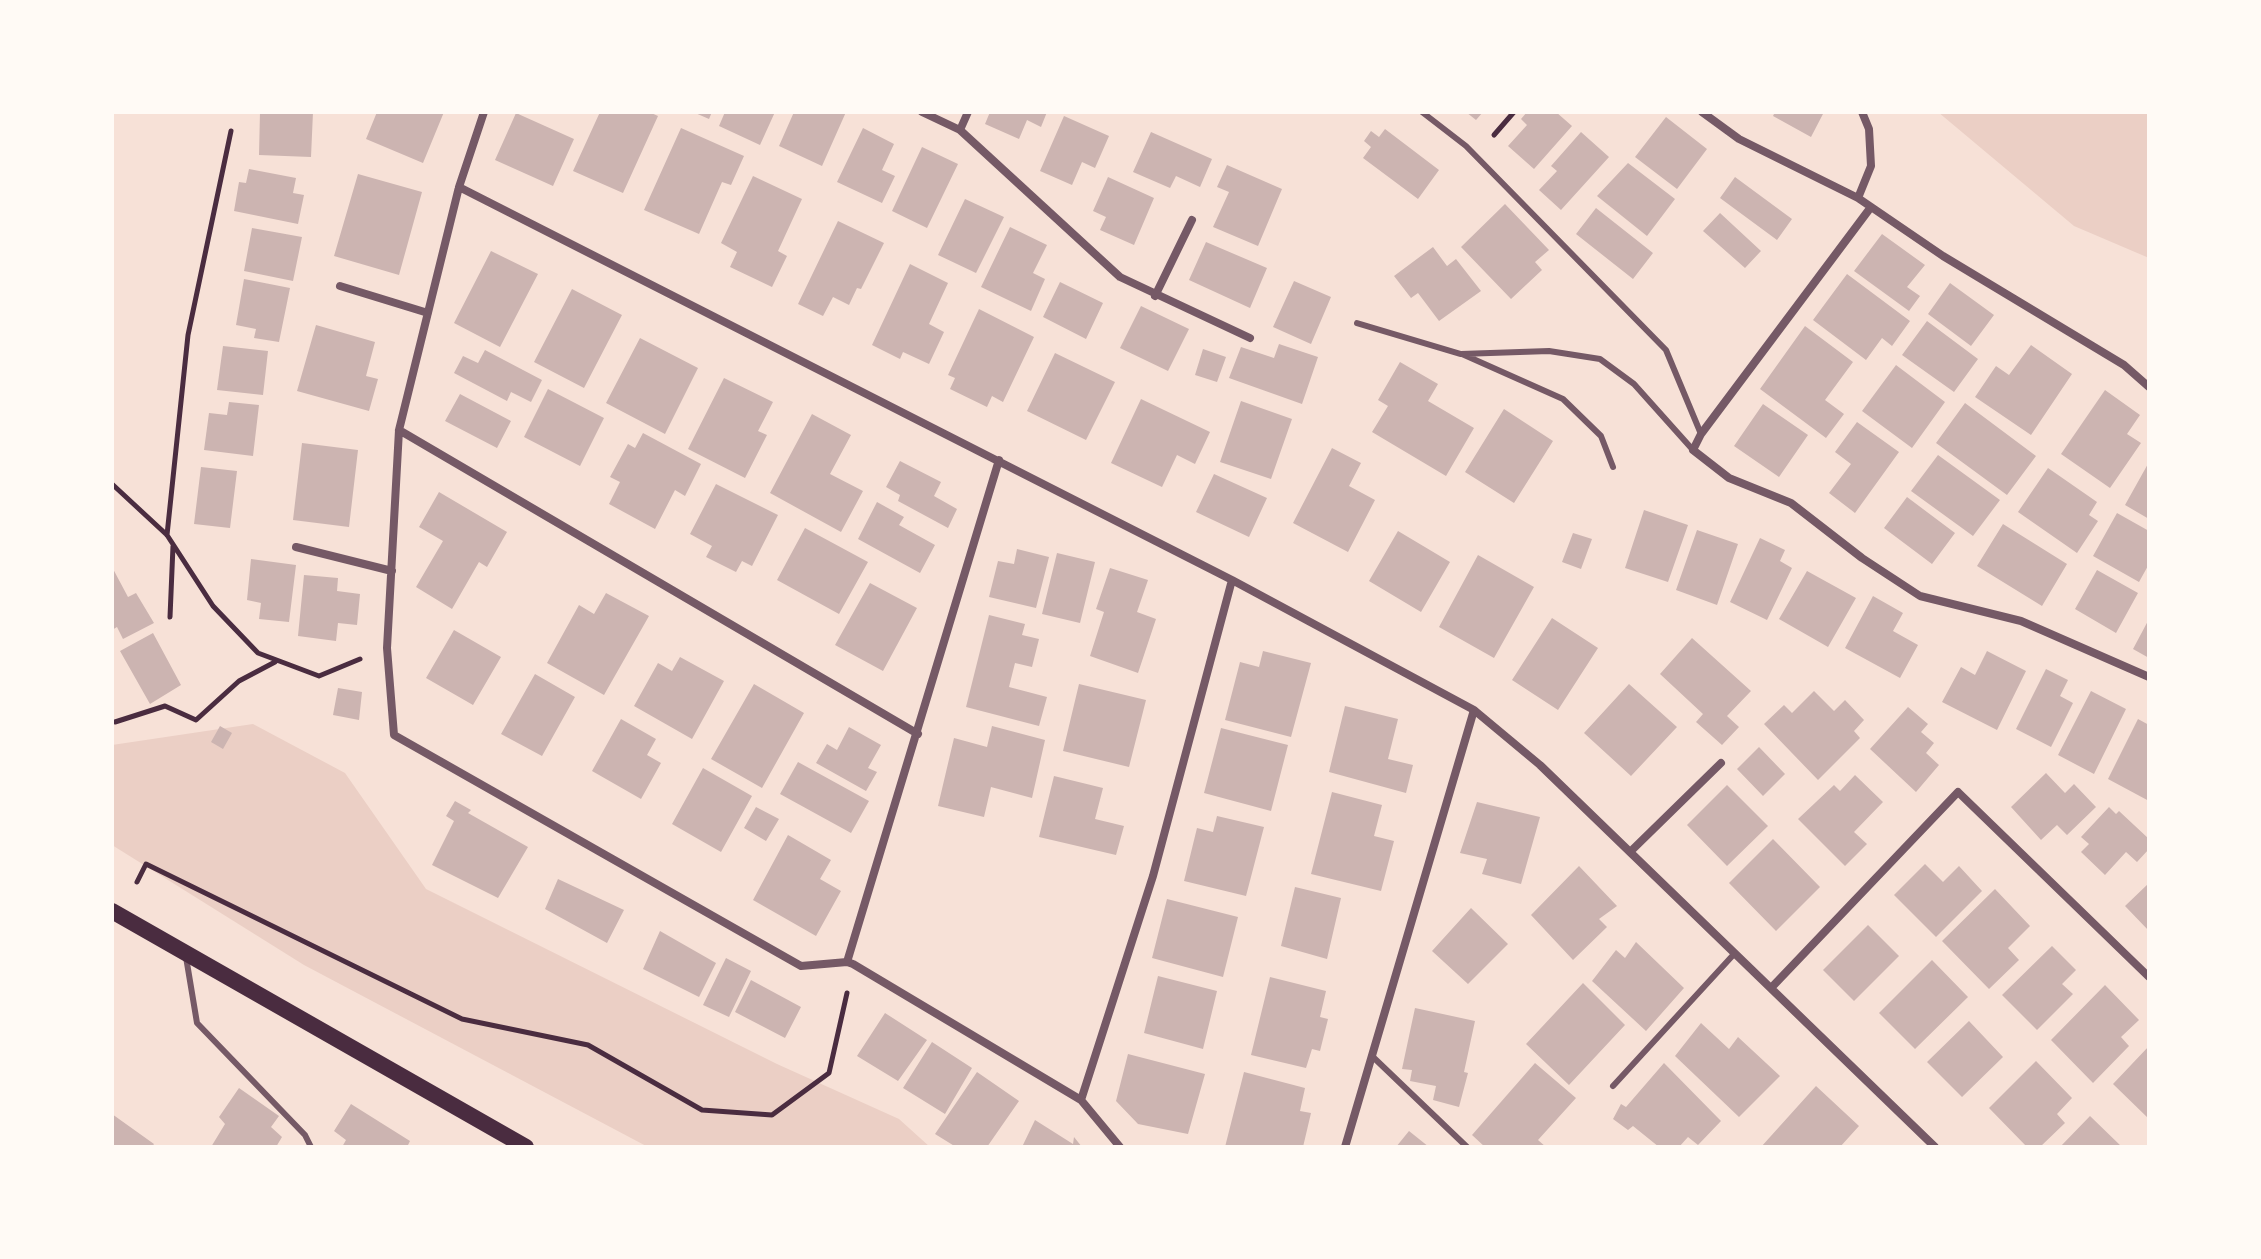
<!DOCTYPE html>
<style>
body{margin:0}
#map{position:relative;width:2261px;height:1259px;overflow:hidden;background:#f7e1d7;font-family:Bitter,serif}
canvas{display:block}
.frame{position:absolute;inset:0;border:114px solid #fffaf5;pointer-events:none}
</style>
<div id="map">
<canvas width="2261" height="1259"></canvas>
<div class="frame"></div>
</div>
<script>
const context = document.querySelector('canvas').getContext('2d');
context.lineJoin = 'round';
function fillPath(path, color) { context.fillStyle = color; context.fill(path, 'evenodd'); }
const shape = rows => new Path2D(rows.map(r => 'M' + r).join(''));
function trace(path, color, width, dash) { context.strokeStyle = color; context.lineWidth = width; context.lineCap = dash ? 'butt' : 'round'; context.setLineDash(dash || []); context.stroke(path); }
fillPath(shape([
 [1938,112,2149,112,2149,258,2074,226],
 [253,724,345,773,426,889,777,1064,899,1119,930,1147,648,1147,304,965,112,845,112,745]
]), '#ebcfc5');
fillPath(shape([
 [260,112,313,112,311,157,259,155],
 [377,112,444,112,423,163,366,139],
 [600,112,649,112,658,116,623,193,573,171],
 [693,112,712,112,709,119],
 [725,112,775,112,760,145,719,126],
 [794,112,846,112,822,166,779,146],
 [990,112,1047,112,1041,127,1027,120,1019,139,985,124],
 [1466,112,1483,112,1476,120],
 [1527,112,1556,112,1572,126,1534,169,1508,146,1527,125,1521,119],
 [1775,112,1824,112,1811,137,1773,116],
 [516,113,574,139,553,186,495,160],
 [1064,116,1109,136,1095,168,1082,162,1072,185,1040,171],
 [1666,117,1707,149,1677,189,1635,157],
 [681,128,744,156,731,185,722,182,699,234,644,210],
 [863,128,894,144,882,170,895,176,882,203,837,182],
 [1385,129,1439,170,1418,199,1363,158,1371,147,1364,141,1371,131,1379,137],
 [1151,132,1212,159,1200,187,1176,176,1170,188,1133,172],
 [1581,132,1609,157,1561,210,1539,190,1557,171,1551,166],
 [922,147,958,164,927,228,892,211],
 [1628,163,1675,199,1647,236,1597,196],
 [1227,165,1282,189,1258,246,1213,227,1229,192,1217,187],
 [249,169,296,178,293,193,304,195,298,224,234,211,239,182,246,183],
 [358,174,422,192,399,275,334,256],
 [753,176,802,199,778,251,787,256,772,287,730,267,737,252,721,243],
 [1108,177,1154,198,1134,245,1100,230,1106,217,1093,211],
 [1735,177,1792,219,1777,240,1720,198],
 [965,199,1004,217,976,273,938,255],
 [1505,204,1549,250,1535,262,1542,270,1511,299,1461,247],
 [1596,208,1653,253,1633,279,1576,234],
 [1720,213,1761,251,1745,268,1703,231],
 [838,221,884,243,861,289,857,288,849,305,833,297,823,316,798,304],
 [1010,227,1047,245,1033,273,1045,279,1031,311,981,287],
 [252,228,302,237,293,281,244,271],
 [1882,234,1925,265,1907,287,1920,296,1909,311,1854,271],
 [1206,242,1267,268,1250,308,1189,280],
 [1433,247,1447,266,1456,259,1481,291,1439,321,1418,293,1411,298,1394,276],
 [491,251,538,274,500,347,454,323],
 [910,264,948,283,929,324,944,332,929,364,903,352,900,359,872,345],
 [1847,274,1910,321,1892,346,1882,338,1866,360,1813,320],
 [244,279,290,288,279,342,254,338,256,329,236,325],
 [1294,281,1331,297,1311,344,1273,327],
 [1060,282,1103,303,1086,339,1043,317],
 [1950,283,1994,315,1971,346,1928,314],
 [572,289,622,315,584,388,534,362],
 [1141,306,1189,329,1168,371,1120,348],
 [979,309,1034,337,1003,402,992,396,987,407,950,389,955,378,948,375],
 [1927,321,1978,359,1954,392,1902,355],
 [316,325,375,342,366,376,378,379,369,411,297,391],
 [1805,326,1853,362,1825,400,1844,414,1826,438,1760,389],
 [640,338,698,368,665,434,606,403],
 [1279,344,1318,357,1302,404,1229,378,1241,347,1274,358],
 [2031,345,2072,374,2031,435,1975,397,1996,366,2009,375],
 [223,346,268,351,263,395,217,390],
 [1203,349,1226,357,1217,382,1195,375],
 [485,350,542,380,531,402,511,392,507,401,454,373,463,356,478,363],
 [1055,353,1115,382,1086,440,1027,411],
 [1400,362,1438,384,1428,401,1474,428,1446,476,1372,432,1388,406,1378,400],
 [1896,365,1945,402,1912,448,1862,411],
 [724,378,773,402,758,431,767,435,745,478,688,449],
 [548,389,604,418,580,466,524,437],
 [2105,390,2140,415,2127,434,2141,443,2110,488,2061,454],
 [460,394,511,421,497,448,445,421],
 [1141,399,1210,432,1195,464,1177,455,1162,487,1111,463],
 [1241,401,1292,419,1271,479,1220,462],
 [229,402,259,405,253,456,204,450,209,413,227,415],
 [1965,403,2036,456,2007,495,1936,443],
 [1763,404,1808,435,1779,477,1734,446],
 [1504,409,1553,441,1514,503,1465,472],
 [812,414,851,435,830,474,863,491,841,532,770,493],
 [1857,422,1899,452,1855,513,1829,493,1851,464,1835,452],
 [643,433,701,464,685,496,675,490,655,529,609,504,620,482,610,477,628,444,635,448],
 [302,443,358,450,349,527,293,520],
 [1332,448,1361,463,1349,486,1375,500,1348,552,1293,523],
 [1938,455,2000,500,1973,536,1911,491],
 [900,461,941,482,934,496,957,509,948,528,898,501,900,495,886,487],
 [2149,462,2149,519,2125,505],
 [201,467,237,471,230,528,194,524],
 [2048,468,2097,502,2089,515,2098,521,2077,553,2018,512],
 [1214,474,1267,498,1249,537,1196,512],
 [716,484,778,515,752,566,742,561,736,572,706,557,712,546,690,534],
 [439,492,507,532,487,567,479,562,452,609,416,587,443,541,419,527],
 [1907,497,1955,533,1932,564,1884,528],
 [877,502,904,517,899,525,935,545,920,573,858,539],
 [1644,510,1688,525,1668,582,1625,568],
 [2117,513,2149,531,2149,564,2139,582,2093,556],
 [2003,524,2067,564,2042,606,1977,566],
 [805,528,868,562,839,614,777,580],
 [1697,530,1738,544,1717,605,1676,590],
 [1398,531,1450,562,1421,612,1369,581],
 [1573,533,1592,539,1581,569,1562,562],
 [1760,538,1785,550,1780,561,1792,568,1767,620,1730,602],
 [1017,549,1049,557,1036,608,989,597,998,561,1014,564],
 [1057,553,1095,562,1080,623,1042,614],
 [1478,555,1534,587,1494,658,1439,627],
 [251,559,296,565,289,622,259,619,261,603,247,600],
 [112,567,128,597,136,593,154,623,123,639,117,627,112,630],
 [1110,568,1148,580,1137,612,1156,619,1138,673,1090,656,1104,612,1096,609],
 [2097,570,2138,593,2116,633,2075,609],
 [1807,571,1856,598,1828,647,1779,619],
 [304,575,338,578,337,591,360,594,357,625,338,623,336,641,298,636],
 [870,583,917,608,883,671,835,645],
 [606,593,649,616,604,695,547,663,579,605,594,614],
 [1873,596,1903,613,1893,631,1918,645,1900,678,1845,648],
 [989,615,1025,624,1022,635,1039,639,1032,667,1015,663,1009,687,1047,697,1039,726,966,707],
 [1552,618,1598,648,1558,710,1512,680],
 [2149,619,2149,658,2133,649],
 [454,630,501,657,473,705,426,678],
 [153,633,181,685,150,704,120,651],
 [1692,638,1751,691,1727,716,1739,727,1722,745,1696,722,1703,714,1660,674],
 [1263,651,1311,663,1291,737,1225,720,1240,662,1259,667],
 [1987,651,2026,671,1997,730,1942,702,1961,667,1975,675],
 [680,657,724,681,692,739,634,706,658,663,672,671],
 [2046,669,2068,680,2060,696,2073,703,2051,747,2016,729],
 [535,674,575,697,542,756,501,734],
 [754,684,804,713,762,788,711,759],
 [1079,684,1146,700,1129,767,1063,751],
 [1629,684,1677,727,1631,776,1584,733],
 [338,688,362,692,359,720,333,715],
 [1814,691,1834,711,1845,700,1864,720,1854,731,1860,738,1818,780,1764,724,1784,705,1792,713],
 [2091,691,2126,709,2094,774,2058,755],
 [1345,706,1398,719,1388,759,1413,765,1406,793,1329,772],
 [1908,707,1928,724,1921,732,1934,743,1926,753,1939,765,1916,792,1870,749],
 [621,719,656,739,647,755,661,763,641,799,592,771],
 [2138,719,2149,725,2149,801,2108,779],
 [220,726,232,733,223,749,211,742],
 [992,726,1045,740,1032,798,991,787,984,817,938,806,954,738,987,747],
 [849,727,881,745,868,768,877,772,866,791,816,763,827,744,837,750],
 [1221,728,1288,745,1271,811,1204,793],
 [1759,747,1785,774,1763,796,1737,769],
 [798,762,869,801,851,833,780,794],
 [703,768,752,796,721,852,672,824],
 [2046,773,2065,793,2074,784,2096,807,2067,835,2057,825,2041,840,2011,807],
 [1855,775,1883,802,1854,832,1867,844,1845,866,1798,819,1834,785,1840,791],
 [1054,776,1103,788,1095,819,1124,826,1116,855,1039,837],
 [1727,785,1768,826,1727,866,1687,825],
 [1332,792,1382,805,1374,836,1394,841,1381,891,1311,874],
 [455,801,471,810,468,813,528,847,498,898,432,865,454,821,446,816],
 [1477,802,1540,817,1521,884,1482,874,1487,859,1460,853],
 [756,807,779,819,766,841,744,828],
 [2109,807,2116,814,2119,811,2149,839,2149,849,2137,862,2126,852,2105,875,2081,852,2089,844,2081,837],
 [1217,816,1264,827,1246,896,1184,881,1197,828,1213,832],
 [788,835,831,860,820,879,841,891,816,936,753,900],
 [1773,839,1820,887,1776,931,1729,883],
 [1925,864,1943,882,1959,866,1982,891,1936,937,1894,895],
 [1579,866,1617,906,1599,919,1607,927,1573,960,1531,915],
 [558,879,624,910,607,943,545,909],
 [2149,883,2149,931,2125,906],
 [1295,887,1341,898,1327,959,1281,946],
 [1995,889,2030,926,2008,948,2019,960,1989,989,1942,941],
 [1167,899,1238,917,1223,977,1152,958],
 [1471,908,1508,944,1468,984,1432,951],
 [1868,925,1899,956,1854,1001,1823,970],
 [660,931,716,963,699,997,643,969],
 [1636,942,1684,988,1646,1031,1592,981,1616,950,1625,958],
 [2052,946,2076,970,2062,984,2073,994,2037,1030,2002,995],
 [726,958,751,971,729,1017,703,1005],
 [1932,960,1968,997,1915,1049,1879,1013],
 [1158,976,1217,991,1203,1049,1144,1033],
 [1270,977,1326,991,1320,1017,1328,1019,1320,1051,1312,1049,1306,1068,1251,1055],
 [751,980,801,1007,785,1038,735,1012],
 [1583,983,1625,1025,1569,1085,1526,1044],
 [2105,985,2139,1020,2121,1037,2129,1046,2093,1083,2051,1040],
 [1415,1008,1475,1021,1464,1072,1468,1073,1459,1107,1433,1100,1436,1086,1410,1081,1412,1070,1402,1069],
 [885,1013,927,1040,898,1081,857,1056],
 [1969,1021,2003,1057,1962,1097,1927,1062],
 [1701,1023,1729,1049,1738,1037,1780,1076,1739,1117,1675,1056],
 [932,1042,972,1068,945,1114,903,1088],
 [2149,1046,2149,1119,2113,1084],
 [1128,1054,1205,1074,1188,1134,1138,1124,1116,1101],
 [2036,1061,2072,1098,2057,1114,2065,1123,2040,1147,2027,1147,1989,1108],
 [1535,1063,1576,1098,1538,1140,1546,1147,1485,1147,1472,1135],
 [1664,1063,1721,1121,1698,1145,1688,1137,1679,1147,1659,1147,1633,1126,1628,1130,1613,1119,1621,1104,1626,1107],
 [977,1072,1019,1101,987,1147,956,1147,935,1134],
 [1244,1072,1305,1088,1300,1111,1311,1113,1303,1147,1225,1147],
 [1816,1086,1859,1126,1840,1147,1761,1147],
 [239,1088,279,1116,271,1127,282,1137,276,1147,211,1147,225,1124,219,1117],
 [351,1104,410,1141,407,1147,342,1147,346,1140,334,1131],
 [112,1114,154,1144,152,1147,112,1147],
 [2090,1116,2122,1147,2060,1147],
 [1035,1120,1073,1144,1074,1137,1082,1147,1022,1147],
 [1409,1131,1429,1147,1396,1147]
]), '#ccb4b1');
trace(shape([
 [1494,135,1514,112],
 [112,484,167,535,213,606,258,653,319,676,360,659],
 [167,535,188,335,231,131],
 [170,617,173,546],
 [115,722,165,706,196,720,239,681,275,662],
 [137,882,146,864,462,1019,588,1045,702,1110,772,1115,829,1073,847,993]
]), '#4a2c40', 5);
trace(shape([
 [1422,112,1466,146,1666,350,1701,434],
 [1357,323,1461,354,1549,351,1600,359,1634,384,1693,450],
 [1462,354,1563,399,1601,436,1613,467],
 [186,957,197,1023,305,1135,311,1147],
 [1373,1057,1467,1147],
 [1613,1086,1735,953]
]), '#755966', 6);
trace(shape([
 [484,112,459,187,399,430,387,648,394,735,801,966,847,962,853,964,1081,1100,1120,1147],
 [922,112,960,130,1120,277,1250,338],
 [1702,112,1739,139,1858,198,1943,256,2124,365,2149,387],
 [960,130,968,112],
 [459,187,1232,580,1474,710,1540,765,1935,1147],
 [1858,198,1871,166,1869,129,1862,112],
 [1871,207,1701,434,1693,450,1729,478,1791,503,1862,558,1920,596,2021,621,2149,677],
 [340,286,428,313],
 [1155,296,1192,220],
 [399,430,918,734],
 [296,547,392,571],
 [1630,852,1721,763],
 [847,962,999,460],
 [1772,987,1958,792,2149,977],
 [1081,1100,1153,876,1232,580],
 [1345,1147,1474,710]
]), '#755966', 8);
trace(shape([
 [112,911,526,1147]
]), '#4a2c40', 16);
</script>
